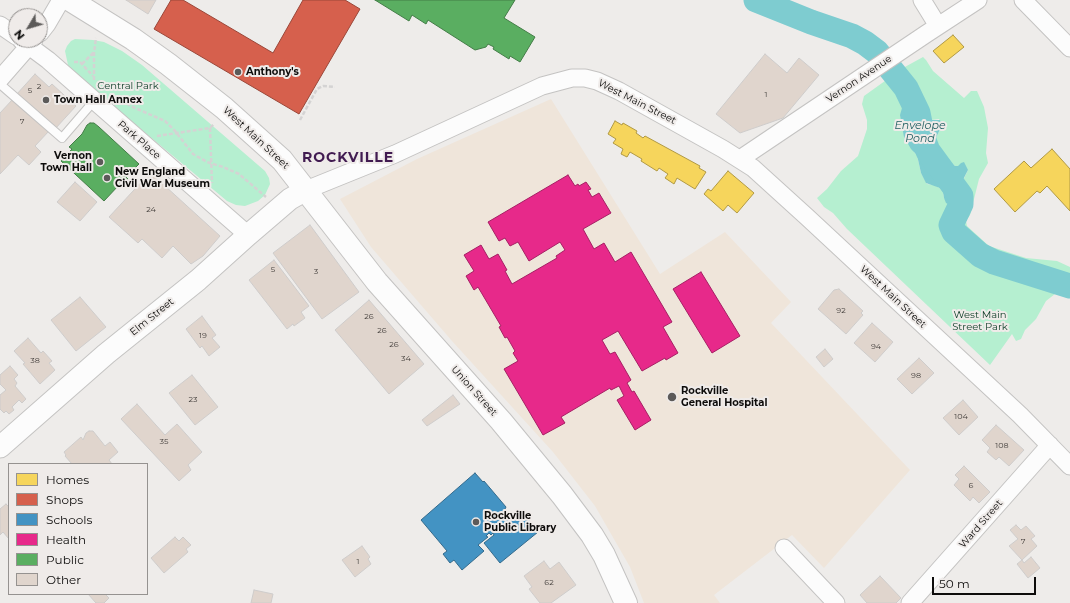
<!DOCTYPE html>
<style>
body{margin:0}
#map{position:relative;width:1070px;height:603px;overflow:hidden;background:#eeecea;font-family:Montserrat,sans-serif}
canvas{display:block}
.legend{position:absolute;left:8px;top:463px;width:140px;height:132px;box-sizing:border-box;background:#efebe9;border:1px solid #959290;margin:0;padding:5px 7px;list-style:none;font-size:12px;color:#0d0c0b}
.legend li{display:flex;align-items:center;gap:8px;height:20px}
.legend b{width:20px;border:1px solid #959290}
.north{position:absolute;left:8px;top:8px;width:40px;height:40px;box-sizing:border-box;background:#efebe9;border:1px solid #959290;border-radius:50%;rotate:232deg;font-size:11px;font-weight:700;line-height:16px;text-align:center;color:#0d0c0b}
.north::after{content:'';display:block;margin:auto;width:14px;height:18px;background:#5c5a59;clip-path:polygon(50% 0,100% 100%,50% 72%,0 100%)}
.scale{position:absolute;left:932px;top:577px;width:104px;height:18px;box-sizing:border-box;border:2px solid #0d0c0b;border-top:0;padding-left:5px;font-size:12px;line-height:14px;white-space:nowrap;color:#0d0c0b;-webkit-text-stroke:3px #efebe9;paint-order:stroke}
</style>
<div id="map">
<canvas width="1070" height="603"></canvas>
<ul class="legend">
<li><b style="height:11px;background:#f6d55c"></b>Homes</li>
<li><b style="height:11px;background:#d6604d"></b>Shops</li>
<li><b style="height:11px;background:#4393c3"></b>Schools</li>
<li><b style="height:11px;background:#e7298a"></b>Health</li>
<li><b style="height:11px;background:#5aae61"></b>Public</li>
<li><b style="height:11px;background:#e0d5cd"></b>Other</li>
</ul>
<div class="north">N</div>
<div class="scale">50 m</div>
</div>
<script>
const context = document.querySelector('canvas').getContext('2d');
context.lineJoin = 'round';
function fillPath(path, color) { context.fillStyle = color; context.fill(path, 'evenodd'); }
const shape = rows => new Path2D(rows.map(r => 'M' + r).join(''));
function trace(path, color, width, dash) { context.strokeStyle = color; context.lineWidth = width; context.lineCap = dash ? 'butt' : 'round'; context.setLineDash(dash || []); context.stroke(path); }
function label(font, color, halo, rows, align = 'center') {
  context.font = font + ' Montserrat,sans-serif'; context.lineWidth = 4; context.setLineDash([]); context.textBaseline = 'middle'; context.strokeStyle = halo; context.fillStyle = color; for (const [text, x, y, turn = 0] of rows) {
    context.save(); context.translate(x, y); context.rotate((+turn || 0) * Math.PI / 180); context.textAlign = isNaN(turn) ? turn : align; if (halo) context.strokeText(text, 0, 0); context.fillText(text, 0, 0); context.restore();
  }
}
fillPath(shape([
 [551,99,660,274,725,232,791,302,771,323,910,470,824,568,792,535,714,595,720,603,644,603,630,567,595,506,553,452,452,341,371,247,340,199,417,159]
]), '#efe5da');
fillPath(shape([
 [75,39,93,40,104,42,122,51,142,65,265,171,269,178,270,184,265,195,258,201,245,206,236,205,227,201,76,75,68,65,65,51,67,46,71,41],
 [923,57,926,60,933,71,964,98,971,91,977,91,984,107,988,128,986,153,988,163,979,179,970,215,966,221,967,226,989,246,1026,258,1057,261,1070,267,1070,293,1060,290,1046,301,1036,319,1025,330,1021,339,1016,341,1012,334,990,365,847,229,833,213,824,207,817,198,827,189,841,171,858,156,867,129,867,120,862,104,864,96,903,68],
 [912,100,931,120,939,119,942,125,935,140,934,146,943,157,955,166,958,166,968,170,951,205,944,198,943,192,940,188,934,185,927,184,921,173,917,155,914,152]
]), '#b5efd0');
fillPath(shape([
 [910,100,913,101,931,120,940,120,942,125,935,140,934,146,943,157,955,166,958,166,961,163,964,162,968,170,950,205,946,203,944,198,943,192,940,188,926,183,921,173,917,155,911,149,904,137,900,115,902,108]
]), '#7eccd0');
const homes = shape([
 [953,35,964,47,944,63,933,51,953,35],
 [615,121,622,125,623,123,637,131,636,133,643,138,645,136,700,166,699,168,706,172,695,189,677,178,674,184,665,178,668,174,659,168,657,171,641,161,642,159,630,152,627,157,621,154,623,149,613,143,616,139,608,134,615,121],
 [1052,149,1070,169,1070,211,1047,186,1040,193,1037,191,1015,212,994,189,1024,161,1031,168,1052,149],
 [728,171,754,193,737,213,728,205,723,211,704,194,708,189,711,191,728,171]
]);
fillPath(homes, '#f6d55c');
trace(homes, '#b09944', 1);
const shops = shape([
 [171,0,183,0,273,53,303,0,345,0,360,9,299,114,154,29,171,0]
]);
fillPath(shops, '#d6604d');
trace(shops, '#9a4739', 1);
const schools = shape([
 [475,473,483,482,484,481,506,507,505,509,512,517,510,520,511,521,522,512,538,532,500,563,484,543,494,535,493,533,491,535,489,533,486,536,488,537,478,545,484,551,462,570,454,560,450,563,443,554,447,551,421,520,475,473],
 [506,523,507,524,498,531,497,530,506,523]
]);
fillPath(schools, '#4393c3');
trace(schools, '#336a8c', 1);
const health = shape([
 [568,175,575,186,578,184,579,186,586,182,591,189,588,190,592,197,599,193,611,213,583,229,594,249,604,243,615,262,631,252,672,322,663,327,678,353,666,360,665,358,642,371,618,331,602,340,610,354,615,352,631,380,627,383,632,392,634,391,651,420,635,430,617,400,624,396,619,386,611,390,610,388,561,417,565,423,543,435,504,369,518,361,513,353,515,351,507,337,505,338,499,327,501,326,478,287,474,290,466,276,474,271,464,255,481,245,489,259,498,254,507,270,505,271,512,284,557,258,556,256,565,250,560,242,529,261,518,242,510,246,505,238,499,241,488,222,568,175],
 [701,272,740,336,712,353,673,289,701,272]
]);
fillPath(health, '#e7298a');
trace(health, '#a62064', 1);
const public = shape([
 [375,0,515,0,504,18,535,37,520,62,510,56,509,59,493,49,494,47,488,44,486,47,475,50,428,20,426,24,412,15,409,21,375,0],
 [90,123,94,123,99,127,139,164,126,177,128,179,121,187,119,185,104,201,61,161,72,149,69,147,82,134,87,125,90,123]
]);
fillPath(public, '#5aae61');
trace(public, '#437d47', 1);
trace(shape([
 [756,0,811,22,852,36,865,43,877,52,906,88,918,113,923,138,928,151,961,196,961,204,951,225,954,232,980,255,994,262,1070,286]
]), '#7eccd0', 25);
const building = shape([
 [126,0,156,0,148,14,126,0],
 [765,54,787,73,799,58,819,75,783,118,740,133,716,114,765,54],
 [35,74,49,87,52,84,76,106,55,129,16,95,35,74],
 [13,99,49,131,35,146,41,152,29,165,18,155,0,174,0,113,13,99],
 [146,171,150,171,153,173,153,175,220,236,203,256,191,264,173,246,162,258,142,239,138,243,109,217,145,178,144,173,146,171],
 [75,182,97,202,80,221,57,202,75,182],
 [310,225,359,292,322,319,273,253,310,225],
 [274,260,309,306,301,312,305,318,294,326,293,324,287,329,249,280,274,260],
 [839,289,863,311,861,313,863,315,846,334,818,309,834,290,839,289],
 [80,297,106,327,76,351,51,320,80,297],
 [369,300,424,364,389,394,335,330,369,300],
 [202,316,216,335,212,338,220,347,209,356,202,346,200,348,186,329,202,316],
 [872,323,893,342,875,362,854,343,872,323],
 [28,338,41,353,43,351,52,361,49,363,55,370,40,384,23,364,25,363,14,351,28,338],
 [825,349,833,359,824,367,816,357,825,349],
 [919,358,934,373,912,394,897,379,919,358],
 [10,366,18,375,14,379,17,383,15,386,26,399,22,403,19,400,12,407,14,410,9,414,6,411,4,413,0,409,0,395,6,390,0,384,0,375,10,366],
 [192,375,218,407,195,425,169,393,192,375],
 [453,395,460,404,427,426,422,420,453,395],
 [963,400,978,417,959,435,943,418,963,400],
 [137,404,165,435,177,424,202,452,188,465,191,470,179,481,121,419,137,404],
 [996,425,1024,450,1009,466,999,457,996,460,987,452,990,448,982,440,996,425],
 [89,431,93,431,105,446,110,442,118,452,109,460,112,464,72,464,65,456,66,455,64,452,81,437,83,440,86,433,89,431],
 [964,466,990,492,979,503,973,497,970,501,954,485,959,479,955,475,964,466],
 [6,504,9,507,9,539,3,532,0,535,0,509,6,504],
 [1016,525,1021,530,1026,526,1035,536,1031,539,1037,546,1022,560,1009,546,1018,539,1010,530,1016,525],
 [175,537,179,541,183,537,191,545,186,549,188,552,164,573,151,558,175,537],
 [362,546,370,557,368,559,371,564,355,577,342,560,362,546],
 [1031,557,1040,568,1028,578,1017,564,1022,560,1024,563,1031,557],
 [544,561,550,569,559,562,576,585,551,603,540,603,529,589,532,587,524,576,544,561],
 [880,576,901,598,896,603,867,603,860,595,880,576],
 [254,590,273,594,271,603,251,603,254,590],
 [88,594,105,594,109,598,104,603,96,603,88,594]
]);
fillPath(building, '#e0d5cd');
trace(building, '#cecccb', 1);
const service = shape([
 [0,84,62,138,94,101]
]);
const minor = shape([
 [922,0,938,26],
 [1023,0,1070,48],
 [0,25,16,36],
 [40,33,47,24,61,0],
 [21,40,48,60,248,235],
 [0,79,34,40],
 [740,159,926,34,978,0],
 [306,190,395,154,542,86,572,78,585,78,597,81,619,91,723,149,753,168,807,217,1020,415,1070,466],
 [784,548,836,603],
 [910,603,1050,445]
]);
const tertiary = shape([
 [0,447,106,354,198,280,248,235,290,199,306,190]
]);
const secondary = shape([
 [70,0,133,39,168,64,224,108,282,160,377,282,501,421,562,495,592,535,604,555,626,603]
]);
trace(service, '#c4c3c2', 10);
trace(minor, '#c4c3c2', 19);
trace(tertiary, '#c4c3c2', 23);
trace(secondary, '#c4c3c2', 24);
trace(shape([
 [74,62,80,62,93,76],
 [82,64,94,52],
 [94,80,94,53,96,38],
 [116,98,135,108,165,121,175,131,193,154,207,162,223,167,239,174,266,197],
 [300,120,317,89,323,86,335,87],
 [210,128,212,183],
 [157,136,210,128,214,124]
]), '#d4d3d3', 2.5, [4, 2]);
trace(service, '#fcfcfc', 8);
trace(minor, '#fcfcfc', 17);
trace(tertiary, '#fcfcfc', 21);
trace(secondary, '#fcfcfc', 22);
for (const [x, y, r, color] of [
 [238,72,4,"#5c5a59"],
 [46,100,4,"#5c5a59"],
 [100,162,4,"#5c5a59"],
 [107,178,4,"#5c5a59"],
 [672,397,5,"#5c5a59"],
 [476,522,4,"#5c5a59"]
]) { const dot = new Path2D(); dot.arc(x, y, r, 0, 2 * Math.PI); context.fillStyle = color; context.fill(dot); trace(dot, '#efebe9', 1.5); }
label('8px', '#433f3c', null, [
 ["2",39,87],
 ["5",30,91],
 ["1",766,95],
 ["7",22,122],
 ["24",151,210],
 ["5",273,270],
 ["3",316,272],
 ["92",841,311],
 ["26",369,317],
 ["26",382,331],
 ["19",203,336],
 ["26",394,345],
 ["94",876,347],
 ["34",406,359],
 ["38",35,361],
 ["98",916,376],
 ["23",193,400],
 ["104",961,417],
 ["35",164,442],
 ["108",1002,446],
 ["6",971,486],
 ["7",1023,542],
 ["1",358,562],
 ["62",549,583]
]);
label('bold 10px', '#0d0c0b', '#efebe9', [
 ["Anthony's",246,72],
 ["Town Hall Annex",54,100],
 ["Vernon",92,156,"right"],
 ["Town Hall",92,168,"right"],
 ["New England",115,172],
 ["Civil War Museum",115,184],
 ["Rockville",681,391],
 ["General Hospital",681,403],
 ["Rockville",484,516],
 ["Public Library",484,528]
], 'left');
label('10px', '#0d0c0b', '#efebe9', [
 ["Vernon Avenue",859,79,-34],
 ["West Main Street",637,102,27],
 ["West Main Street",256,138,43],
 ["Park Place",139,140,41],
 ["West Main Street",893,297,43],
 ["Elm Street",152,317,-39],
 ["Union Street",474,391,48],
 ["Ward Street",981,524,-49]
]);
label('10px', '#12402b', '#efebe9', [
 ["Central Park",128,86],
 ["West Main",980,315],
 ["Street Park",980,327]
]);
label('italic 11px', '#226063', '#efebe9', [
 ["Envelope",920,126],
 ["Pond",920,139]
]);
context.letterSpacing = '1px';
label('bold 14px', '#411b51', '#efebe9', [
 ["ROCKVILLE",348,158]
]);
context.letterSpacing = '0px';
</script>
